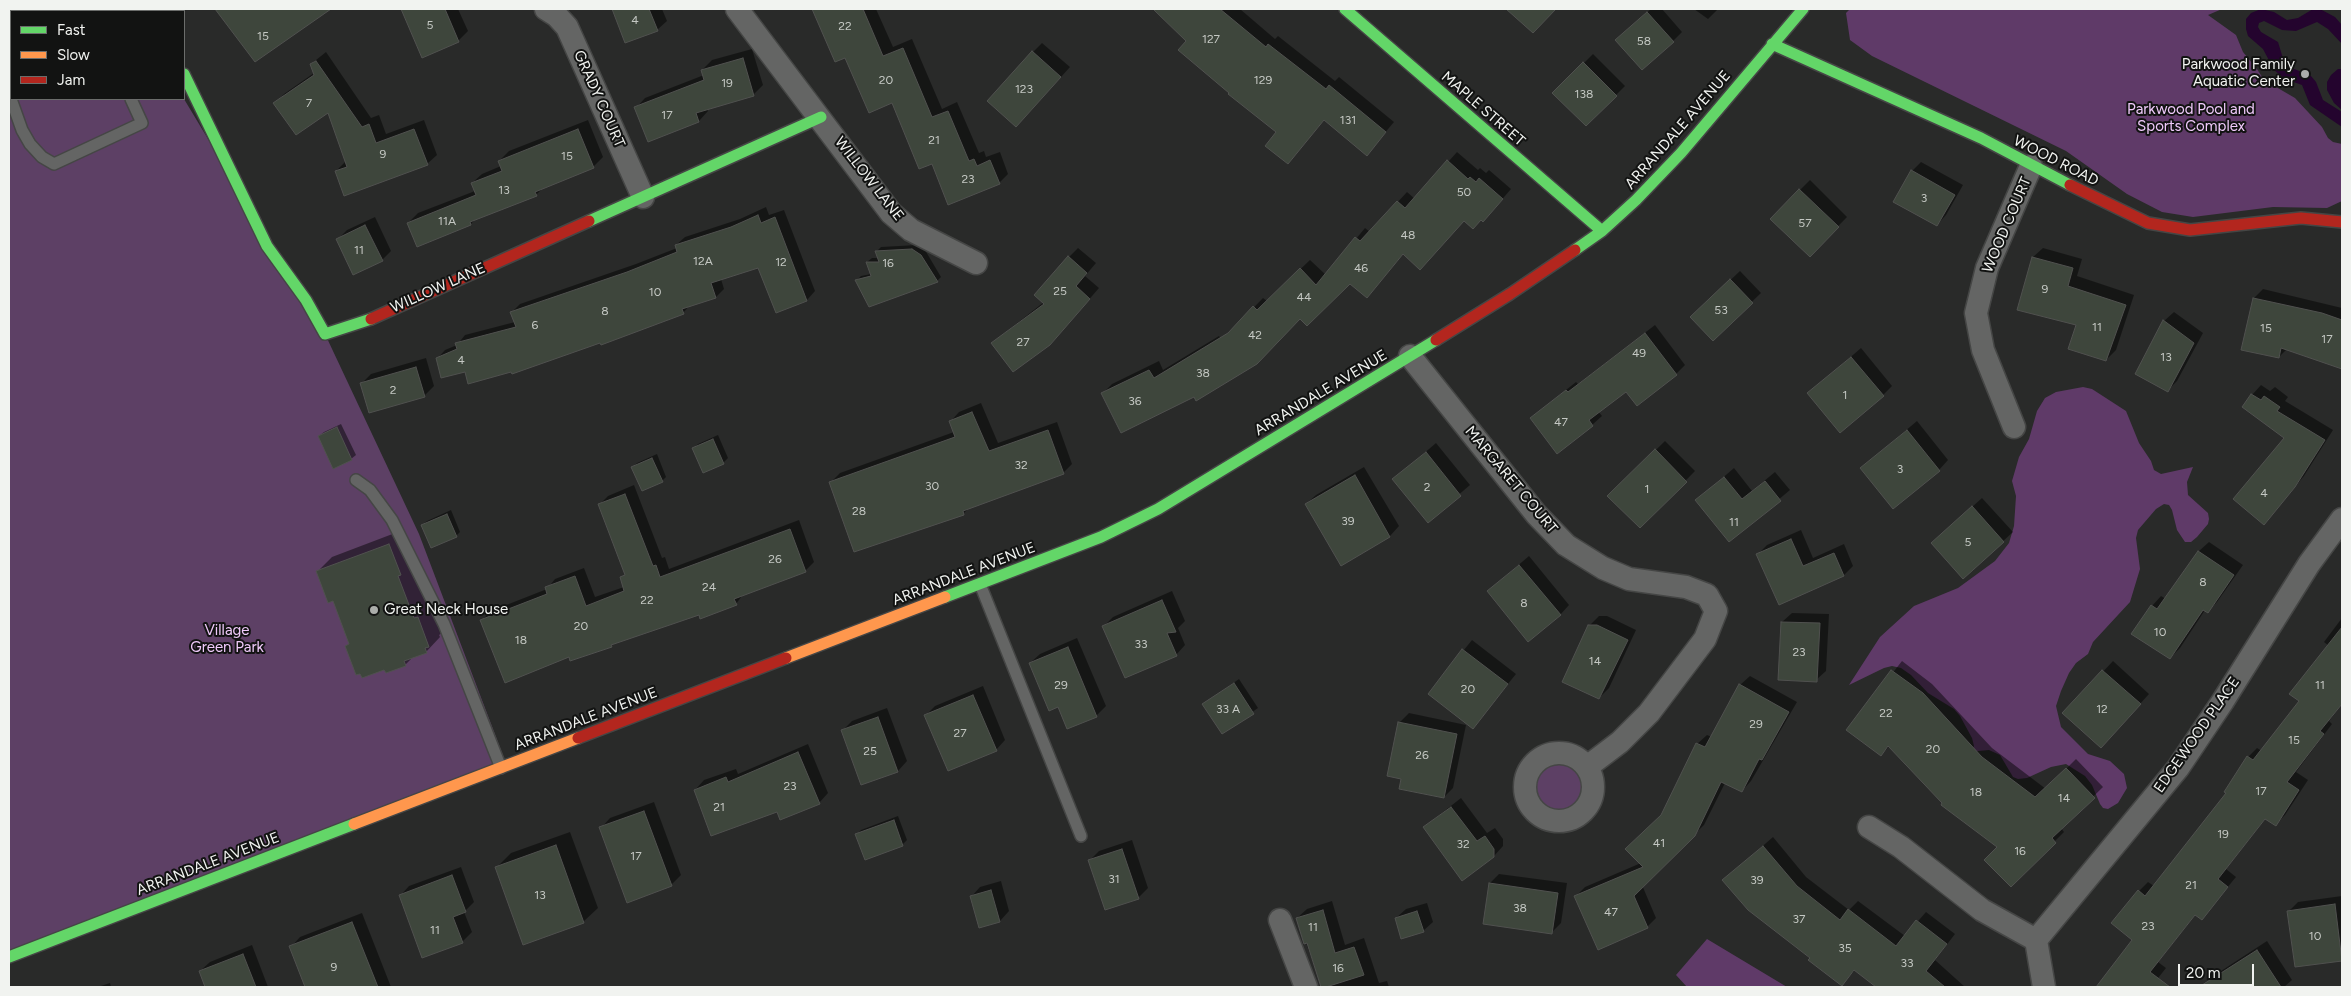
<!DOCTYPE html>
<style>
body{margin:0}
#map{position:relative;width:2351px;height:996px;overflow:hidden;background:#292a29;font-family:Figtree,sans-serif}
canvas{display:block}
.frame{position:absolute;inset:0;border:10px solid #f1f3f0;pointer-events:none}
.legend{position:absolute;left:10px;top:10px;width:175px;height:90px;box-sizing:border-box;background:#121312;border:1px solid #6b6d6b;margin:0;padding:6px 9px;list-style:none;font-size:15px;color:#f1f3f0}
.legend li{display:flex;align-items:center;gap:10px;height:25px}
.legend b{width:25px;border:1px solid #6b6d6b}
.scale{position:absolute;left:2178px;top:964px;width:76px;height:22px;box-sizing:border-box;border:2px solid #f1f3f0;border-top:0;padding-left:6px;font-size:15px;line-height:18px;white-space:nowrap;color:#f1f3f0;-webkit-text-stroke:4px #121312;paint-order:stroke}
</style>
<div id="map">
<canvas width="2351" height="996"></canvas>
<div class="frame"></div>
<ul class="legend">
<li><b style="height:6px;background:#63d668"></b>Fast</li>
<li><b style="height:6px;background:#ff974d"></b>Slow</li>
<li><b style="height:6px;background:#b3261e"></b>Jam</li>
</ul>
<div class="scale">20 m</div>
</div>
<script>
const context = document.querySelector('canvas').getContext('2d');
context.lineJoin = 'round';
function fillPath(path, color) { context.fillStyle = color; context.fill(path, 'evenodd'); }
const shape = rows => new Path2D(rows.map(r => 'M' + r).join(''));
function trace(path, color, width, dash) { context.strokeStyle = color; context.lineWidth = width; context.lineCap = dash ? 'butt' : 'round'; context.setLineDash(dash || []); context.stroke(path); }
function label(font, color, halo, rows, align = 'center') {
  context.font = font + ' Figtree,sans-serif'; context.lineWidth = 4; context.setLineDash([]); context.textBaseline = 'middle'; context.strokeStyle = halo; context.fillStyle = color; for (const [text, x, y, turn = 0] of rows) {
    context.save(); context.translate(x, y); context.rotate((+turn || 0) * Math.PI / 180); context.textAlign = isNaN(turn) ? turn : align; if (halo) context.strokeText(text, 0, 0); context.fillText(text, 0, 0); context.restore();
  }
}
fillPath(shape([
 [9,9,152,9,154,11,11,11,11,99,184,99,325,334,419,534,507,766,9,956],
 '1532 787a27 27 0 1 1 54 0a27 27 0 1 1-54 0Z'
]), '#5d4065');
fillPath(shape([
 [1850,9,2222,9,2208,15,2236,35,2243,52,2257,69,2264,80,2295,98,2322,127,2328,138,2333,142,2342,144,2342,201,2327,208,2273,207,2193,217,2162,212,2127,194,2066,151,1872,56,1850,40,1846,13],
 [2083,387,2092,389,2126,411,2139,443,2151,461,2154,470,2161,474,2193,467,2187,482,2188,495,2208,513,2209,519,2208,524,2197,537,2191,542,2185,542,2177,530,2172,510,2169,505,2164,504,2156,509,2138,530,2136,538,2140,569,2130,602,2093,642,2088,654,2076,663,2069,673,2061,691,2056,706,2061,727,2088,754,2110,761,2124,774,2127,788,2118,803,2108,809,2103,808,2100,804,2092,785,2085,776,2066,764,2051,767,2027,778,2018,779,2013,777,2000,755,1989,750,1978,751,1970,755,1974,746,1972,738,1960,716,1954,709,1928,693,1911,675,1901,668,1892,666,1884,668,1849,685,1880,637,1914,606,1958,588,1995,561,2009,543,2014,526,2016,496,2012,481,2019,457,2029,439,2037,411,2045,398,2056,392],
 [1707,939,1787,987,1687,987,1676,975]
]), '#5f3a68');
fillPath(shape([
 [2261,9,2274,12,2287,20,2298,18,2313,9,2320,9,2335,17,2342,25,2342,44,2328,29,2317,22,2296,31,2282,30,2264,21,2259,23,2258,27,2261,32,2278,42,2285,65,2311,76,2316,82,2323,100,2342,112,2342,127,2310,105,2302,85,2285,79,2274,70,2263,49,2248,36,2246,29,2246,19,2251,13],
 [2338,69,2342,69,2342,110,2334,103,2327,90,2327,82,2331,75]
]), '#24042e');
fillPath(shape([
 [41,9,122,9,123,11,42,11],
 [217,9,329,9,255,60],
 [402,9,458,9,468,31,458,41,423,56],
 [614,9,662,9,667,21,657,30,626,42],
 [813,9,876,9,893,47,912,39,942,109,957,102,979,153,984,151,986,157,1000,152,1008,174,999,183,933,162,893,102,846,56,836,61],
 [1154,9,1240,9,1275,39,1278,36,1335,81,1339,77,1394,122,1367,154,1325,119,1288,163,1278,132],
 [1651,9,1662,9,1682,32,1673,41,1626,31],
 [1694,9,1718,9,1708,19],
 [1042,43,1070,67,1026,116,1033,52],
 [752,49,763,85,753,95,707,108,708,111,699,121,636,108,645,98,704,75,702,70,712,60],
 [326,52,371,118,379,115,386,134,424,120,437,155,427,164,336,171,346,161,328,111,275,104,284,94,314,73,311,64],
 [1593,54,1625,86,1586,125,1554,93],
 [588,120,603,157,593,167,544,187,536,195,476,218,471,224,408,223,418,213,475,191,472,183,482,174,501,166,499,161,509,151],
 [1457,152,1478,170,1480,168,1486,173,1489,170,1511,189,1492,211,1481,219,1464,220,1404,253,1367,297,1350,283,1194,395,1103,393,1112,384,1159,361,1163,370,1219,336,1222,340,1263,298,1267,301,1310,260,1326,275,1365,228,1370,232,1407,192,1415,199],
 [1921,162,1963,185,1946,215,1937,225,1912,171],
 [1810,180,1847,217,1810,255,1772,218],
 [766,207,769,215,784,210,815,291,807,300,776,311,759,266,721,279,724,289,716,297,690,305,683,313,512,371,466,370,437,359,445,350,457,345,465,335,515,322,512,312,520,304,636,264,677,248,676,245,685,237,740,219],
 [375,217,391,251,382,260,338,239,347,230],
 [917,245,925,250,941,277,937,281,857,280,861,276,871,274,867,262,872,258,879,258,876,252,881,247],
 [1078,248,1096,263,1085,276,1099,288,1059,334,992,343,1044,302,1069,257],
 [2043,248,2082,259,2077,276,2134,295,2116,350,2106,360,2077,324,2019,309,2033,257],
 [1740,271,1761,293,1713,339,1701,308],
 [2263,289,2342,308,2342,368,2287,349,2279,357,2254,298],
 [2174,312,2203,333,2177,381,2168,390,2137,374,2164,321],
 [1655,325,1685,365,1676,374,1626,390,1598,411,1602,416,1592,425,1557,452,1531,418,1576,382,1578,384],
 [1861,348,1892,386,1883,395,1809,393],
 [426,358,434,386,424,396,362,383,371,374],
 [2261,385,2270,391,2275,387,2288,397,2285,401,2333,430,2304,476,2264,523,2285,438,2252,395],
 [981,403,998,443,1057,422,1072,464,1063,473,971,506,963,514,831,482,840,473,954,432,950,422,959,412],
 [1917,421,1948,460,1939,470,1861,468],
 [341,424,356,455,351,459,319,436,324,432],
 [718,435,728,458,723,463,694,448,698,444],
 [1665,441,1695,471,1640,527,1609,496],
 [1436,443,1470,485,1428,521,1394,479],
 [657,454,666,477,662,481,633,467,637,463],
 [1364,467,1399,526,1390,536,1341,564,1306,504,1316,495],
 [1734,468,1752,491,1775,472,1790,490,1729,541,1697,500],
 [634,485,662,558,665,557,669,569,799,520,814,562,805,571,744,593,736,604,699,614,615,642,611,645,571,660,570,655,482,620,491,611,547,589,555,579,584,568,595,597,624,587,621,578,626,573,599,505,608,496],
 [1982,498,2013,532,1964,577,1942,534],
 [451,510,460,532,456,536,422,525,427,521],
 [403,530,443,632,439,635,440,637,426,652,414,656,405,665,385,668,346,646,350,643,334,599,318,571,332,557],
 [1801,530,1813,558,1844,544,1853,566,1844,575,1779,603,1758,554,1767,545],
 [2209,542,2243,565,2217,602,2207,612,2205,610,2180,648,2170,658,2152,606,2161,596,2166,599,2199,551],
 [1529,556,1569,605,1560,615,1488,591],
 [1172,591,1185,621,1178,628,1185,645,1176,655,1104,626,1113,617],
 [1792,613,1829,614,1826,671,1816,680,1782,622],
 [1599,616,1607,616,1636,630,1609,688,1599,698,1589,626],
 [2342,618,2342,704,2329,721,2332,724,2296,772,2308,780,2285,815,2276,824,2266,818,2226,869,2236,877,2202,918,2196,914,2158,962,2166,968,2151,987,2099,987,2134,940,2139,891,2148,882,2154,886,2227,793,2248,757,2257,748,2262,751,2301,701,2329,646,2324,642],
 [1077,638,1106,706,1096,716,1058,705,1030,663,1040,654],
 [1472,640,1516,674,1473,727,1429,693],
 [1902,661,1932,684,1992,748,2046,789,2076,759,2103,787,2061,828,2064,832,2011,885,1999,847,1944,803,1890,746,1881,754,1848,730],
 [2113,661,2149,694,2110,737,2064,713],
 [1750,676,1797,702,1751,781,1742,791,1725,783,1704,825,1642,885,1656,918,1647,927,1576,896,1585,887,1641,863,1697,744,1707,735,1712,737,1740,685],
 [1239,679,1258,708,1222,733,1204,704],
 [983,686,1005,740,996,750,926,715,935,706],
 [887,708,907,761,898,771,862,784,842,731,852,721],
 [1409,713,1466,725,1453,788,1444,797,1403,778,1399,723],
 [808,744,828,793,819,803,778,810,695,790,704,780,736,769,738,774],
 [1461,798,1487,833,1495,828,1503,839,1503,846,1494,856,1424,827],
 [654,802,681,875,671,885,601,828,610,818],
 [898,816,907,840,902,845,857,834,861,830],
 [570,832,598,908,583,922,496,868,511,853],
 [1773,837,1806,877,1849,910,1858,901,1905,936,1926,912,1955,934,1935,960,1965,987,1878,987,1855,970,1842,984,1749,909,1734,871],
 [1132,840,1148,888,1138,898,1090,860,1099,851],
 [461,867,474,902,464,912,472,932,463,941,423,957,400,896,409,886],
 [1499,874,1567,883,1561,923,1552,932,1490,883],
 [1001,881,1009,911,1000,921,979,926,971,897,980,887],
 [2342,896,2342,959,2289,911,2298,902],
 [1332,901,1345,945,1364,938,1379,983,1387,981,1389,987,1322,987,1297,918,1307,909],
 [1427,903,1433,922,1423,931,1396,918,1406,909],
 [362,913,391,987,306,987,291,947,300,937],
 [2267,941,2292,980,2284,987,2216,987,2211,981,2221,971],
 [252,945,268,987,206,987,200,971,210,962],
 [110,983,111,987,98,987]
]), '#0007');
const building = shape([
 [215,9,331,9,255,62,215,9],
 [401,9,445,9,459,42,422,58,401,9],
 [612,9,649,9,658,31,625,43,612,9],
 [812,9,863,9,883,56,903,48,932,117,948,111,969,161,974,159,977,166,990,160,1000,184,948,205,932,164,919,169,892,103,869,113,845,58,835,62,812,9],
 [1153,9,1220,9,1266,47,1268,44,1326,89,1329,85,1386,132,1367,156,1324,120,1288,164,1265,146,1276,132,1228,94,1229,93,1178,50,1186,41,1153,9],
 [1506,9,1556,9,1533,33,1506,9],
 [1647,12,1674,42,1642,70,1615,40,1647,12],
 [1032,51,1061,77,1016,127,987,101,1032,51],
 [743,58,754,96,696,113,699,122,648,142,634,107,704,80,701,70,743,58],
 [316,61,362,127,369,124,376,143,414,129,428,165,344,196,335,171,347,167,328,113,296,135,273,103,314,75,310,64,316,61],
 [1583,62,1617,96,1586,126,1552,93,1583,62],
 [578,129,594,168,535,192,537,196,470,222,471,225,417,247,407,223,476,195,471,183,502,171,498,161,578,129],
 [1447,160,1468,179,1470,177,1476,182,1479,178,1503,199,1483,222,1481,220,1473,229,1464,221,1420,270,1403,254,1367,298,1350,284,1307,326,1300,319,1257,364,1196,401,1194,397,1121,433,1101,393,1149,370,1154,378,1228,333,1253,306,1257,310,1300,268,1316,285,1355,237,1360,241,1397,201,1405,208,1447,160],
 [1911,170,1955,195,1937,226,1893,202,1911,170],
 [1799,189,1839,227,1810,257,1770,219,1799,189],
 [758,215,761,223,775,217,807,301,776,313,758,268,711,283,716,298,682,309,684,314,601,345,600,343,512,374,511,372,468,384,465,372,441,378,436,358,457,349,455,343,516,327,510,312,627,272,677,252,675,245,731,227,758,215],
 [365,225,383,261,353,275,336,239,365,225],
 [912,249,921,255,938,282,869,307,855,280,871,276,866,262,879,262,875,251,912,249],
 [1068,256,1087,273,1076,286,1090,299,1050,345,1013,372,991,343,1044,304,1034,295,1068,256],
 [2032,257,2073,268,2068,286,2126,305,2106,361,2068,349,2076,325,2017,310,2032,257],
 [1730,279,1753,303,1713,341,1690,317,1730,279],
 [2253,298,2322,313,2342,320,2342,369,2281,348,2279,358,2241,350,2253,298],
 [2163,320,2194,343,2168,392,2135,374,2163,320],
 [1645,333,1677,375,1637,406,1626,392,1589,420,1593,426,1557,454,1530,418,1566,390,1568,392,1645,333],
 [1851,357,1884,396,1840,433,1807,393,1851,357],
 [416,367,425,397,369,413,360,383,416,367],
 [2251,394,2261,400,2264,396,2280,407,2277,411,2325,440,2295,487,2264,525,2233,499,2284,438,2242,407,2251,394],
 [972,412,989,451,1048,430,1064,474,963,511,964,515,854,552,829,482,955,437,949,421,972,412],
 [337,427,352,460,333,469,318,436,337,427],
 [1907,430,1940,471,1893,509,1860,468,1907,430],
 [713,439,724,464,703,473,692,448,713,439],
 [1655,449,1687,482,1640,528,1607,496,1655,449],
 [1426,452,1461,496,1428,523,1392,479,1426,452],
 [652,458,663,482,642,491,631,467,652,458],
 [1355,475,1390,537,1341,566,1305,504,1355,475],
 [1724,477,1742,499,1765,481,1781,501,1729,542,1695,500,1724,477],
 [625,494,653,566,656,565,660,577,790,529,806,572,734,599,737,605,700,619,699,615,611,645,612,647,570,661,569,657,505,683,480,620,547,594,545,587,575,576,586,606,624,591,620,577,625,575,598,504,625,494],
 [1972,506,2004,542,1963,579,1931,543,1972,506],
 [447,514,457,537,431,548,421,525,447,514],
 [1791,539,1803,566,1834,553,1844,576,1779,605,1756,554,1791,539],
 [389,544,401,575,398,576,414,618,418,617,429,647,425,648,427,653,404,661,406,666,386,673,384,670,362,678,360,674,356,675,345,646,349,644,333,601,328,603,316,571,389,544],
 [2198,551,2234,575,2208,613,2203,610,2170,659,2131,634,2151,605,2157,609,2198,551],
 [1519,565,1561,615,1528,642,1487,591,1519,565],
 [1162,600,1176,632,1167,633,1177,656,1125,678,1102,626,1162,600],
 [1781,622,1820,623,1817,682,1778,680,1781,622],
 [1588,625,1597,625,1628,640,1599,699,1562,682,1588,625],
 [2342,627,2342,704,2320,731,2324,734,2287,782,2299,790,2276,826,2265,819,2218,879,2228,887,2202,920,2195,915,2150,972,2170,987,2096,987,2132,940,2111,923,2138,890,2145,896,2226,793,2224,792,2247,756,2253,760,2299,701,2289,694,2342,627],
 [1068,647,1097,717,1067,729,1058,707,1049,711,1029,663,1068,647],
 [1462,649,1508,684,1473,729,1428,694,1462,649],
 [1891,670,1923,693,1982,757,2035,797,2066,768,2095,798,2052,838,2056,843,2011,887,1984,860,1997,847,1941,805,1942,803,1888,746,1881,756,1846,730,1891,670],
 [2102,670,2141,704,2101,748,2062,713,2102,670],
 [1234,683,1254,714,1222,734,1202,704,1234,683],
 [1739,684,1789,712,1762,760,1759,759,1742,792,1721,782,1695,836,1634,896,1648,928,1598,950,1574,896,1643,867,1625,849,1661,815,1696,743,1705,747,1739,684],
 [973,695,997,751,948,771,924,715,973,695],
 [878,717,898,772,861,785,841,730,878,717],
 [1398,722,1457,734,1444,798,1399,789,1401,779,1387,776,1398,722],
 [798,752,820,804,780,820,777,812,711,836,694,790,726,777,728,782,798,752],
 [1451,807,1477,841,1485,836,1494,849,1494,857,1462,881,1423,827,1451,807],
 [644,811,672,886,627,903,599,827,644,811],
 [894,820,903,846,865,860,855,834,894,820],
 [556,845,584,923,523,945,495,867,556,845],
 [1763,846,1797,886,1840,920,1848,909,1896,946,1916,920,1947,944,1926,971,1945,987,1876,987,1854,970,1842,986,1808,960,1810,958,1748,910,1722,880,1763,846],
 [1122,849,1139,899,1105,910,1088,860,1122,849],
 [452,875,466,912,453,917,463,943,422,958,399,895,452,875],
 [1489,883,1558,893,1552,934,1483,924,1489,883],
 [991,890,1000,922,979,928,970,896,991,890],
 [2335,904,2342,961,2295,967,2287,911,2335,904],
 [1323,910,1335,953,1354,947,1364,975,1326,987,1321,987,1307,943,1304,944,1296,918,1323,910],
 [1417,911,1424,932,1401,939,1395,918,1417,911],
 [352,922,378,987,305,987,289,946,352,922],
 [2257,950,2281,987,2199,987,2257,950],
 [243,954,256,987,205,987,199,971,243,954]
]);
fillPath(building, '#3e463c');
trace(building, '#50514f', 1);
const lane = shape([
 [11,99,22,130,30,144,42,157,54,164,142,123,131,99],
 [356,480,370,490,392,520,444,624,501,768],
 [980,584,1081,836]
]);
const street = shape([
 [152,9,153,11],
 [546,9,557,16,567,27,643,197],
 [737,9,891,213,911,230,976,263],
 [1410,356,1536,514,1566,545,1603,568,1629,579,1686,587,1707,595,1716,611,1705,639,1649,713,1620,742,1587,767],
 [2014,427,1983,350,1976,313,1987,268,2031,166],
 '1525 787a34 34 0 1 1 68 0a34 34 0 1 1-68 0Z',
 [1869,827,1901,847,1982,910,2036,940,2178,768,2223,701,2309,564,2342,519],
 [1280,920,1306,987],
 [2036,940,2044,987]
]);
const fast = shape([
 [1345,9,1602,231],
 [1772,44,1981,138,2070,185],
 [184,74,267,246,306,300,325,334,371,319],
 [589,221,821,117],
 [1575,250,1602,231,1636,200,1681,153,1803,9],
 [945,597,1101,537,1158,509,1436,340],
 [9,957,354,824]
]);
const slow = shape([
 [786,658,945,597],
 [354,824,578,738]
]);
const jam = shape([
 [2070,185,2148,223,2190,230,2301,218,2342,222],
 [371,319,589,221],
 [1436,340,1510,294,1575,250],
 [578,738,786,658]
]);
trace(lane, '#454645', 14);
trace(street, '#454645', 25);
trace(fast, '#454645', 14);
trace(slow, '#454645', 14);
trace(jam, '#454645', 14);
trace(lane, '#646564', 11);
trace(street, '#646564', 22);
trace(fast, '#63d668', 11);
trace(slow, '#ff974d', 11);
trace(jam, '#b3261e', 11);
for (const [x, y, r, color] of [
 [2305,74,5,"#abadaa"],
 [374,610,5,"#abadaa"]
]) { const dot = new Path2D(); dot.arc(x, y, r, 0, 2 * Math.PI); context.fillStyle = color; context.fill(dot); trace(dot, '#121312', 2); }
label('12px', '#c4c8c3', null, [
 ["4",635,20],
 ["5",430,25],
 ["22",845,26],
 ["15",263,36],
 ["127",1211,39],
 ["58",1644,41],
 ["20",886,80],
 ["129",1263,80],
 ["19",727,83],
 ["123",1024,89],
 ["138",1584,94],
 ["7",309,103],
 ["17",667,115],
 ["131",1348,120],
 ["21",934,140],
 ["9",383,154],
 ["15",567,156],
 ["23",968,179],
 ["13",504,190],
 ["50",1464,192],
 ["3",1924,198],
 ["11A",447,221],
 ["57",1805,223],
 ["48",1408,235],
 ["11",359,250],
 ["12A",703,261],
 ["12",781,262],
 ["16",888,263],
 ["46",1361,268],
 ["9",2045,289],
 ["25",1060,291],
 ["10",655,292],
 ["44",1304,297],
 ["53",1721,310],
 ["8",605,311],
 ["6",535,325],
 ["11",2097,327],
 ["15",2266,328],
 ["42",1255,335],
 ["17",2327,339],
 ["27",1023,342],
 ["49",1639,353],
 ["13",2166,357],
 ["4",461,360],
 ["38",1203,373],
 ["2",393,390],
 ["1",1845,395],
 ["36",1135,401],
 ["47",1561,422],
 ["32",1021,465],
 ["3",1900,469],
 ["30",932,486],
 ["2",1427,487],
 ["1",1647,489],
 ["4",2264,493],
 ["28",859,511],
 ["39",1348,521],
 ["11",1734,522],
 ["5",1968,542],
 ["26",775,559],
 ["8",2203,582],
 ["24",709,587],
 ["22",647,600],
 ["8",1524,603],
 ["20",581,626],
 ["10",2160,632],
 ["18",521,640],
 ["33",1141,644],
 ["23",1799,652],
 ["14",1595,661],
 ["29",1061,685],
 ["11",2320,685],
 ["20",1468,689],
 ["33 A",1228,709],
 ["12",2102,709],
 ["22",1886,713],
 ["29",1756,724],
 ["27",960,733],
 ["15",2294,740],
 ["20",1933,749],
 ["25",870,751],
 ["26",1422,755],
 ["23",790,786],
 ["17",2261,791],
 ["18",1976,792],
 ["14",2064,798],
 ["21",719,807],
 ["19",2223,834],
 ["41",1659,843],
 ["32",1463,844],
 ["16",2020,851],
 ["17",636,856],
 ["31",1114,879],
 ["39",1757,880],
 ["21",2191,885],
 ["13",540,895],
 ["38",1520,908],
 ["47",1611,912],
 ["37",1799,919],
 ["23",2148,926],
 ["11",1313,927],
 ["11",435,930],
 ["10",2315,936],
 ["35",1845,948],
 ["33",1907,963],
 ["9",334,967],
 ["16",1338,968]
]);
label('15px', '#f1f3f0', '#121312', [
 ["Parkwood Family",2295,65],
 ["Aquatic Center",2295,82],
 ["Great Neck House",384,610,"left"]
], 'right');
label('15px', '#f1f3f0', '#121312', [
 ["GRADY COURT",599,99,66],
 ["MAPLE STREET",1483,109,41],
 ["ARRANDALE AVENUE",1678,130,-49],
 ["WOOD ROAD",2056,161,27],
 ["WILLOW LANE",869,179,52],
 ["WOOD COURT",2007,225,-67],
 ["WILLOW LANE",438,288,-24],
 ["ARRANDALE AVENUE",1321,393,-31],
 ["MARGARET COURT",1511,480,50],
 ["ARRANDALE AVENUE",964,574,-21],
 ["ARRANDALE AVENUE",586,719,-21],
 ["EDGEWOOD PLACE",2197,735,-55],
 ["ARRANDALE AVENUE",208,864,-21]
]);
label('15px', '#f0cafb', '#121312', [
 ["Parkwood Pool and",2191,110],
 ["Sports Complex",2191,127],
 ["Village",227,631],
 ["Green Park",227,648]
]);
</script>
